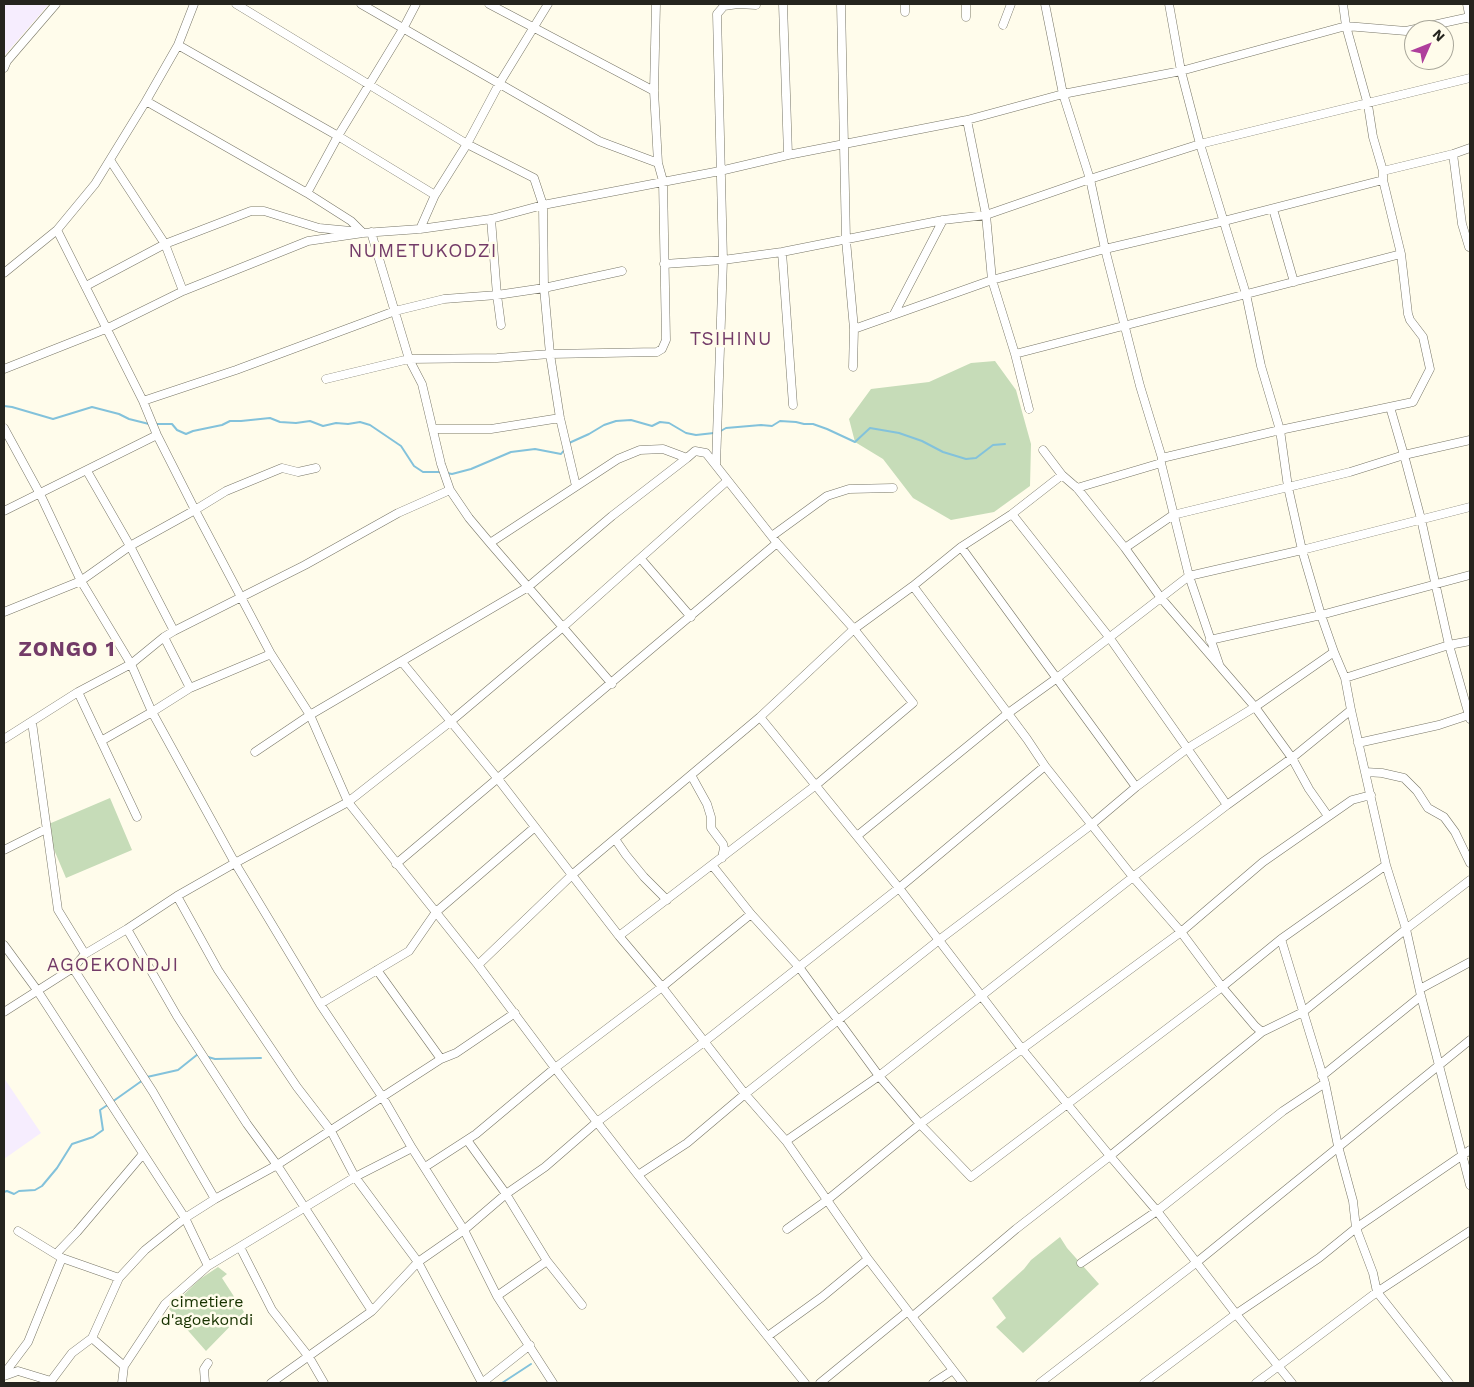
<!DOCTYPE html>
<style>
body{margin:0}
#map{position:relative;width:1474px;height:1387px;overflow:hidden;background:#fffceb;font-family:"Work Sans",sans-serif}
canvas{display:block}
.frame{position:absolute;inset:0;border:5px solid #25241e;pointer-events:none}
.north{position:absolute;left:1404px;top:20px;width:50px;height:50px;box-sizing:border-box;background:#fffceb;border:1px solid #a8a699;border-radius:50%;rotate:46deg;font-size:14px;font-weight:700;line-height:20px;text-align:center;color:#25241e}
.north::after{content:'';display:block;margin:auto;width:18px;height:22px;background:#af3f9c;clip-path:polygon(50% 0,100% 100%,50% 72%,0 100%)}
</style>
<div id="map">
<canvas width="1474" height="1387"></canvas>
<div class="frame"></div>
<div class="north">N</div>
</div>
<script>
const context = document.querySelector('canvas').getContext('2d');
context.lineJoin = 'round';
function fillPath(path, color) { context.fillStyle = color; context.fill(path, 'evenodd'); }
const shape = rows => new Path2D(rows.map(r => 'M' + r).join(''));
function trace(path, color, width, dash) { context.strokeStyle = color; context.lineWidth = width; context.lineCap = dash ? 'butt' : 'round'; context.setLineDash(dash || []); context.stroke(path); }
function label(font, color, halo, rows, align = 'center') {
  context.font = font + ' "Work Sans",sans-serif'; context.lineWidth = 5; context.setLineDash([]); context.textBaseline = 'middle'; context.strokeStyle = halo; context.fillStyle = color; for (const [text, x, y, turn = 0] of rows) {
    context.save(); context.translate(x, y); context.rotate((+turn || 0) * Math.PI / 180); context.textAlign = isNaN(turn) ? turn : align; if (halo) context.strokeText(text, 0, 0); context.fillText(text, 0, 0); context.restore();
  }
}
fillPath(shape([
 [4,4,49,4,4,56],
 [4,1078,41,1133,4,1159]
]), '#f6edfe');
fillPath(shape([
 [995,361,1016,390,1031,444,1030,486,994,512,951,520,913,498,883,459,855,442,849,419,871,389,929,382,971,363],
 [110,798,132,850,66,878,44,826],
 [1060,1237,1067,1248,1099,1284,1023,1353,996,1327,1006,1318,992,1298,1024,1269,1031,1260],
 [218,1267,227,1274,222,1278,244,1312,206,1351,169,1309,200,1279]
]), '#c6dcb8');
trace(shape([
 [4,406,12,407,53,419,92,407,119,414,129,419,149,424],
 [154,424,172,424,177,430,186,434,193,431,222,425,230,421,241,421,270,418,280,422,296,423,310,421,323,426,336,423,348,424,360,422,370,425,401,446,414,466,423,472,440,472],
 [719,432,726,428,761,425,772,426,780,421,796,422,804,424,813,424,827,429,855,442,870,428,899,433,922,441,943,452,966,459,976,458,993,445,1005,444],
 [569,443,589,434,604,425,616,421,631,420,652,426,660,422,669,423,686,433,696,435,714,433],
 [447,473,452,474,471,469,511,452,535,449,561,454,565,449],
 [208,1057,215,1059,261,1058],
 [147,1077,178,1070,198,1054],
 [112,1102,143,1080],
 [4,1192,7,1191,14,1194,19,1191,35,1190,42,1186,57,1168,72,1144,93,1137,103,1130,100,1110,109,1104],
 [502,1383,531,1364]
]), '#83c2db', 2);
const minor = shape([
 [236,4,467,144,534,178,543,205,544,288,550,354,560,418,576,486],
 [361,4,599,141,658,163],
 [489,4,654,91],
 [783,4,788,155],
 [841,4,846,240,854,329,992,280,1105,249,1224,221,1383,180],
 [905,4,905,12],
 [1045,4,1063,94,1090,179,1105,249,1140,386,1162,458,1161,463,1189,576,1219,664],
 [1169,4,1181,71,1200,144,1246,294,1261,366,1280,430,1288,487,1302,550,1321,615,1334,652,1345,678,1351,710,1386,865,1281,939,1325,1083,1338,1146,1353,1201,1356,1228,1373,1273,1377,1292,1449,1383],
 [1467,4,1470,19],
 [966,17,966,4],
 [1003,25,1011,4],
 [178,45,338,136,435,195],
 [4,68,7,61,56,4],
 [146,101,307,193,351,221,363,233],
 [967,120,986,215,992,280,1015,354,1029,409],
 [1453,154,1462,224,1469,247],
 [110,160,165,244,183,291],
 [1383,171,1453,154,1470,148],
 [307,193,338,136,403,29,416,4],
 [1273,209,1294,282],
 [491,219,497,295,501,325],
 [420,229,435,195,467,144,499,84,548,4],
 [57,230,143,401,157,435,195,510,271,654,310,715,348,802,478,965,555,1068,638,1175,805,1383],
 [371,232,409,359,422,384,441,464,450,490],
 [782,252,793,405],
 [664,264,723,260,782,252,943,220,986,215,1090,179,1200,144,1470,78],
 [4,273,57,230,95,184,146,101,178,45,194,4],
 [86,286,165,244,251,211,264,211,319,228,351,231],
 [894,314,943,220],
 [1015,354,1401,254],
 [853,367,854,329],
 [4,369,108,328,183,291,308,241,363,233,420,229,491,219,543,205,720,171,788,155,967,120,1063,94,1181,71,1346,26,1406,31,1470,17],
 [326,379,409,359,497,358,550,354,657,352,662,349,666,340,663,181,658,163,654,91,656,4],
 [143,401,236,370,395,311,444,299,497,295,544,288,622,271],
 [1390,407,1404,455,1421,519,1449,645,1470,719],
 [4,428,40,494,81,581,131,664,152,712,235,863,320,1004,383,1098,412,1148,464,1230,497,1296,553,1383],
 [434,429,491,429,560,418],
 [1043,450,1062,475,1077,488,1125,548,1161,598,1255,707,1292,758,1309,789,1328,816],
 [1162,458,1280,430,1413,402,1430,369,1423,337,1410,320,1408,314,1401,254,1383,180,1383,171,1373,137,1368,105,1346,26,1343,4],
 [716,465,723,260,717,14,724,6,738,4,756,5],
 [87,471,130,546,174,631],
 [1062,475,1012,514,961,547,913,586,854,629,760,717,899,888,1022,1049,1110,1156,1157,1211,1236,1314,1292,1383],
 [1077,488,1161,463],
 [4,511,157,435],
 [1012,514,1109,637,1227,805],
 [772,536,827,496,849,489,893,488],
 [490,543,618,459,640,450,663,449,687,458,695,451,706,453,777,543,854,629,913,703,816,785,619,936],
 [961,547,1136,787],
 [1125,548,1173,515,1350,472,1404,455,1470,440],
 [641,559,691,617],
 [82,580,130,546,195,510,226,491,282,468,298,472,316,468],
 [913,586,1027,739,1045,766,1133,877,1181,932,1222,987,1255,1026,1262,1032,1303,1012,1406,929,1470,880],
 [4,612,81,581],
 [164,637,190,688],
 [1210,640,1321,615,1470,575],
 [402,662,498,779,619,936,662,987,745,1094,786,1141,868,1259,963,1383],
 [1345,678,1449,645,1470,641],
 [78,692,137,817],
 [32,722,58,910,85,954],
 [4,739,78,692,131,664,164,637,174,631,305,565,398,513,450,490,469,518,490,543,612,684],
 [101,741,152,712,190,688,271,654],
 [1358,743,1439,725,1469,715],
 [255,752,310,715,528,587,612,516,687,458],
 [1365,772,1382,773,1404,778,1417,791,1428,808,1444,817,1455,832,1470,863],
 [691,775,707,804,711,817,711,828,723,844,724,848,722,858],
 [857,836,1007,714,1057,678,1189,576,1302,550,1470,507],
 [615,839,626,855,644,877,667,900],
 [4,850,46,829],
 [396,864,777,543],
 [712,865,751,914,799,967,879,1076,920,1124,971,1177,1222,987,1281,939],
 [1386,865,1406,929,1421,996,1470,1185],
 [177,896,218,970,297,1087,331,1131,355,1177,418,1262,482,1383],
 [127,929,177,1016,247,1124,277,1165,372,1311],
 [4,945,37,990,185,1218,208,1266],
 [478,965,573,874,760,717],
 [73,968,153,1092,215,1199],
 [377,970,441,1059],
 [1420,989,1470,962],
 [320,1004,409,951,436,912,535,827],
 [4,1012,73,968,85,954,127,929,177,896,235,863,348,802,450,722,563,627,727,481],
 [1322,1076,1421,996],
 [467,1140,506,1194,547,1261,582,1305],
 [786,1141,879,1076,1133,877,1227,805,1292,758,1351,710],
 [425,1167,476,1134,555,1068,662,987,751,914],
 [638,1175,687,1143,745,1094,939,940,1091,825,1136,787,1188,748,1255,707,1334,652],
 [787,1229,826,1201,920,1124,1181,932,1263,862,1352,800,1371,795],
 [18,1231,62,1258,119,1278],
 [240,1247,272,1310,309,1357,324,1383],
 [56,1254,77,1232,143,1154],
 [1081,1263,1157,1211,1283,1111,1325,1083],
 [497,1296,547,1261],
 [913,1316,1016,1229,1110,1156,1262,1032],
 [768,1336,822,1297,868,1259],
 [92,1338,124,1366],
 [4,1374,28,1342,62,1258],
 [4,1376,18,1371,51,1381,72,1353,92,1338,119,1278,145,1250,185,1218,215,1199,277,1165,441,1059,456,1053,515,1013],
 [122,1383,124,1366,165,1304,208,1266,355,1177,412,1148],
 [205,1383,204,1369,208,1363],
 [271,1383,372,1311,418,1262,464,1230,506,1194,545,1167,597,1122,704,1042,899,888,1045,766],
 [482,1383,530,1345],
 [820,1383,908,1311],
 [933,1383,953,1370],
 [1040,1383,1197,1262,1470,1040],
 [1144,1383,1236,1314,1319,1258,1356,1228,1470,1150],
 [1256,1383,1377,1292,1470,1231]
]);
trace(minor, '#787667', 9);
trace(minor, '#fff', 8);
label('16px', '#173200', '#fffceb', [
 ["cimetiere",207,1302],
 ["d'agoekondi",207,1320]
]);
context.letterSpacing = '1px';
label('19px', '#733b68', '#fffceb', [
 ["NUMETUKODZI",423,251],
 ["TSIHINU",731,339],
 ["AGOEKONDJI",113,965]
]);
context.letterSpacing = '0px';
context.letterSpacing = '1px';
label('bold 21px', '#733b68', '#fffceb', [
 ["ZONGO 1",67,650]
]);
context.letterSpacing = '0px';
</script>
